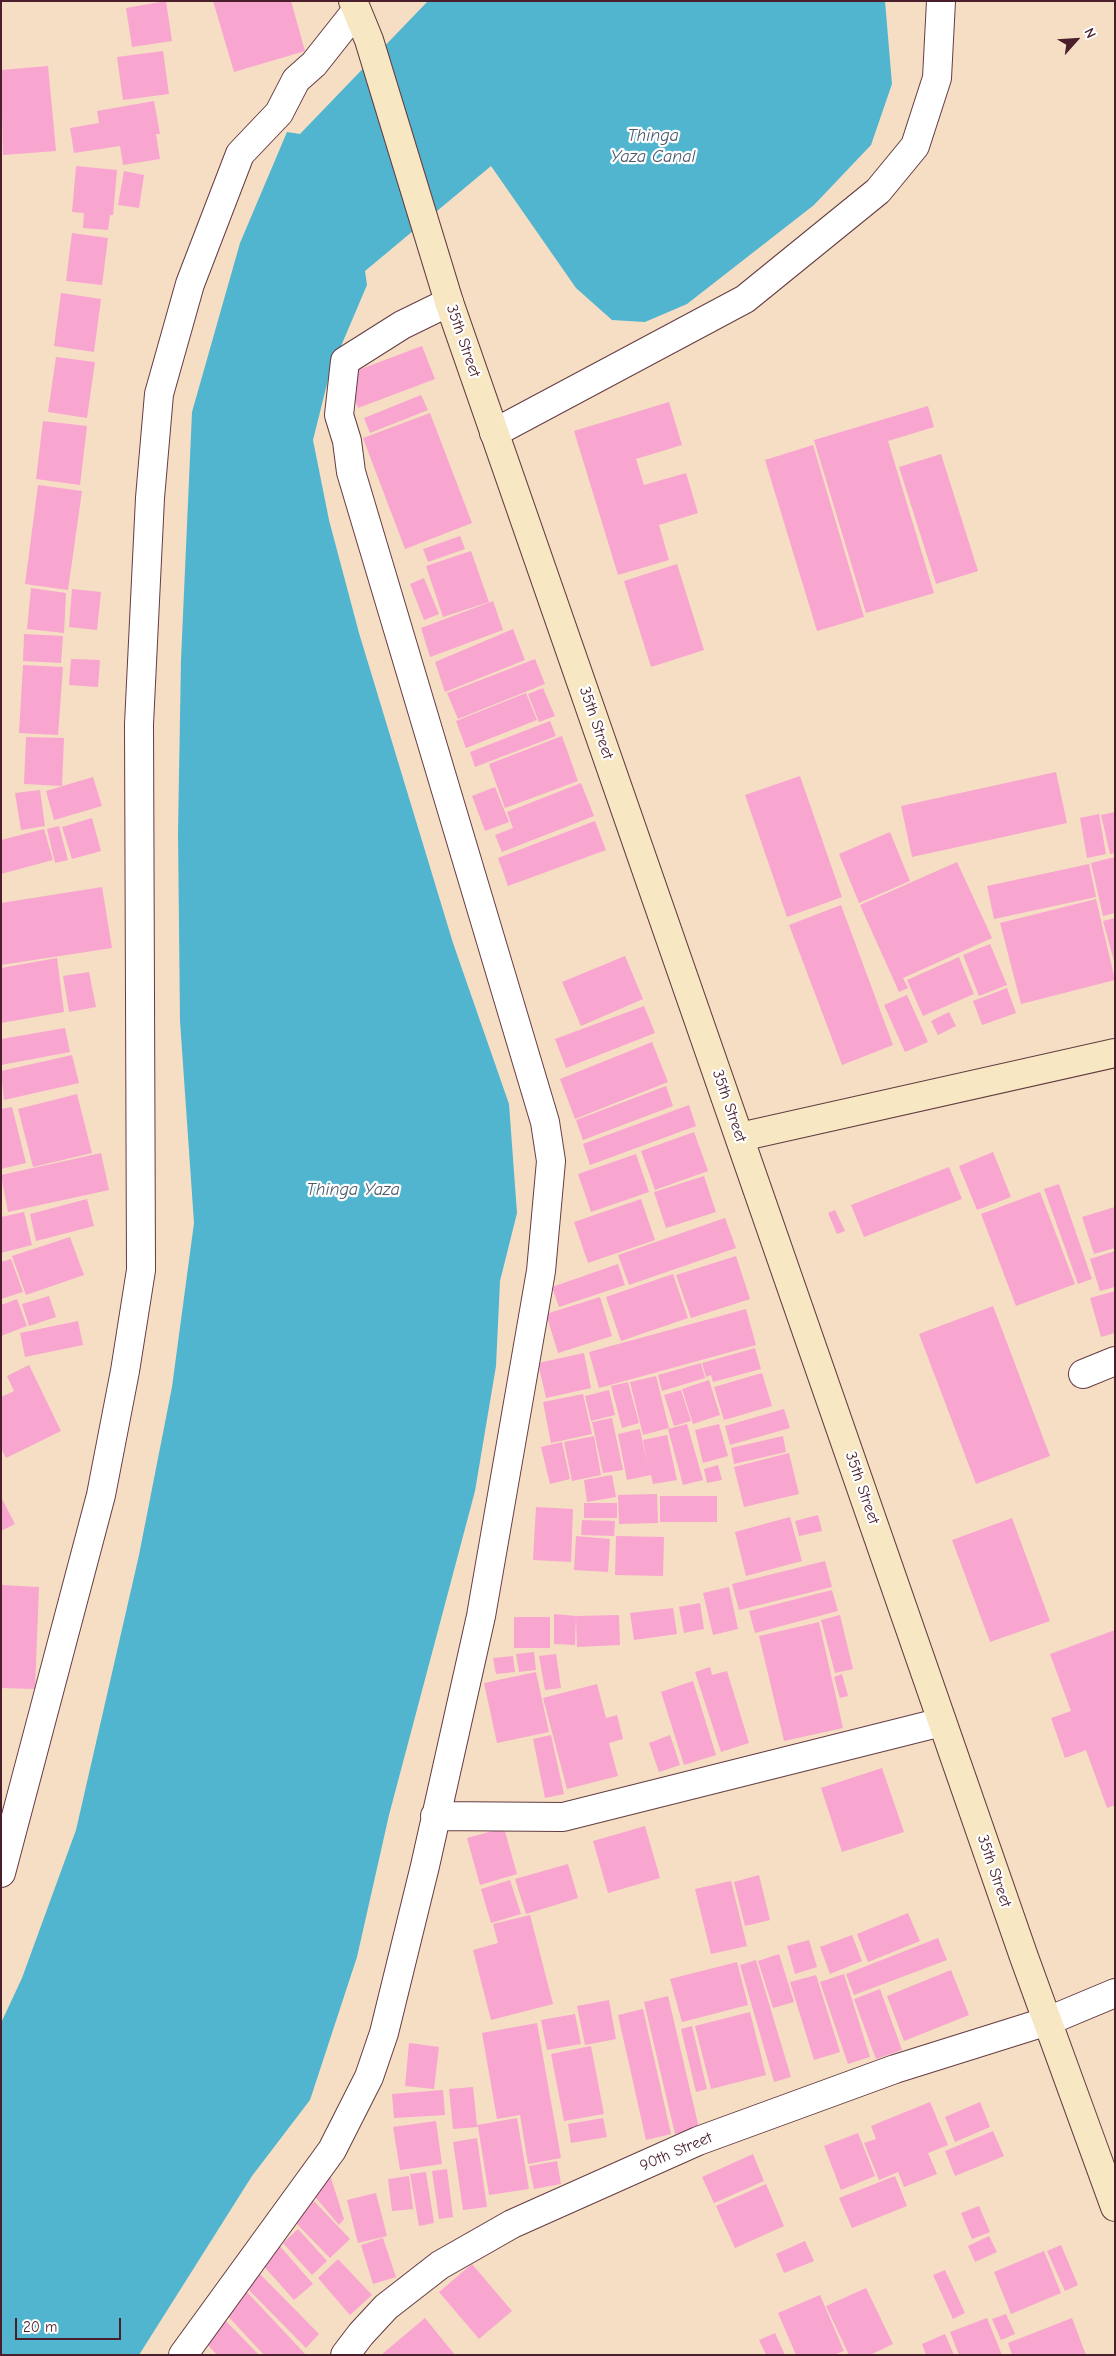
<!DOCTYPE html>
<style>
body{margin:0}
#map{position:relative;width:1116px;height:2356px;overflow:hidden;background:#f5dec4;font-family:"Comic Neue",sans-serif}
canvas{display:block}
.frame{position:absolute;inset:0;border:2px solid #4a1f2b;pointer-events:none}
.north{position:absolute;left:1051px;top:15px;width:50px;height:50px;-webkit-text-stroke:4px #fff;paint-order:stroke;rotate:64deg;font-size:14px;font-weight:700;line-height:20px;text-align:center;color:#4a1f2b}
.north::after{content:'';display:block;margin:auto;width:18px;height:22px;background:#4a1f2b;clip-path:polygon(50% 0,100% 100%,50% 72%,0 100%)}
.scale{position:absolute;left:15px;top:2318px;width:106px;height:22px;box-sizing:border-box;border:2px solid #4a1f2b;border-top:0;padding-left:6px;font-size:15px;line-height:18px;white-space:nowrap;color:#4a1f2b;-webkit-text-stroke:4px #fff;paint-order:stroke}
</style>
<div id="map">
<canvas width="1116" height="2356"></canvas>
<div class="frame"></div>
<div class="north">N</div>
<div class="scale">20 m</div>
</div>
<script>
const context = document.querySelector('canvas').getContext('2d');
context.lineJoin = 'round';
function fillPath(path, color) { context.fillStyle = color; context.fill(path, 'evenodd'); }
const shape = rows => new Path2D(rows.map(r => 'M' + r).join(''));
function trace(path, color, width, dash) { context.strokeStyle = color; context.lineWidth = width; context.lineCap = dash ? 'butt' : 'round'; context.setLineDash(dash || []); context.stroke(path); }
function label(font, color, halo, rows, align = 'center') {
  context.font = font + ' "Comic Neue",sans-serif'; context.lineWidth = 4.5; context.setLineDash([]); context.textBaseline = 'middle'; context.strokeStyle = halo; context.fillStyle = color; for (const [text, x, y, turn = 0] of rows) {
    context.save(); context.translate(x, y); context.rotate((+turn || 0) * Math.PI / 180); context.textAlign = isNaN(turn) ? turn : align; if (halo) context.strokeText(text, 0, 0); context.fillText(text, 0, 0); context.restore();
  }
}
fillPath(shape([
 [428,1,885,1,892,84,871,145,814,205,687,304,645,322,612,320,576,288,491,166,365,271,367,285,330,372,313,440,329,520,359,633,453,943,509,1104,517,1213,500,1281,496,1366,475,1491,389,1815,357,1957,310,2100,252,2176,139,2355,1,2355,1,2023,22,1978,76,1830,139,1555,172,1387,194,1223,180,1021,178,832,181,660,192,412,240,243,287,132,300,134]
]), '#51b5cf');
fillPath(shape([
 [166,1,172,41,132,47,126,8],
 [213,1,291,1,305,51,234,72],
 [163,51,169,94,123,100,117,57],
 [48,66,56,151,3,155,1,70],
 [154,101,160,134,156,134,160,159,123,165,120,146,74,153,70,128,99,123,97,111],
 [76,166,117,170,113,215,110,215,108,230,83,228,84,213,72,212],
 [124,171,144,175,139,208,118,205],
 [72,233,108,238,102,285,66,281],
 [61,293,101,299,94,352,54,346],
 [422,346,435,379,358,408,345,375],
 [56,357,95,362,87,418,48,412],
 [421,395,428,410,370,433,364,418],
 [669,402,682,445,636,459,644,485,686,473,698,513,659,525,669,560,618,575,574,431],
 [928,406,934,427,888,441,934,593,866,613,814,440],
 [430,413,472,523,405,549,363,438],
 [43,421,87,426,80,485,36,479],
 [813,445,864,617,817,631,765,460],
 [941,454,978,571,936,584,899,467],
 [38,485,82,491,68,590,25,584],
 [460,536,465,549,428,562,423,549],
 [471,551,489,602,443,617,426,566],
 [677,564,704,650,651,667,624,581],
 [424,578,439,614,424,620,410,584],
 [31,588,66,593,64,633,27,629],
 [72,589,101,592,97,630,69,627],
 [493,601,503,630,430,657,421,628],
 [513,629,525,660,445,692,435,662],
 [24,634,63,636,61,663,23,661],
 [71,659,100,660,98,687,69,685],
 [535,659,545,684,458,719,447,693],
 [23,665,63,667,58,735,19,733],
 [543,688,555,716,539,722,528,694],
 [526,693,537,720,466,748,456,721],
 [550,721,556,736,475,767,470,752],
 [562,736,578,781,505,808,489,764],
 [26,737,64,738,62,786,24,784],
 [1056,772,1067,823,912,857,901,806],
 [800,776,842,897,787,917,745,795],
 [93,777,102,806,54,820,46,791],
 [581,783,594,816,502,852,495,835,513,828,507,812],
 [495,787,509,822,485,831,472,796],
 [40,790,45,826,21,830,15,793],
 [1115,812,1115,853,1110,854,1101,815],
 [1099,814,1106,854,1087,858,1080,818],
 [92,818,101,851,72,859,62,827],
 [595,821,606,850,508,886,498,858],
 [59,826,68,860,55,863,47,829],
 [44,829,53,860,1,874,1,840],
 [890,832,910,881,859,903,839,854],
 [1115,857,1115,913,1103,916,1091,863],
 [957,862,992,938,903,978,908,988,899,992,860,905],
 [1089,864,1096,897,994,919,987,886],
 [102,887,112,948,1,965,1,903],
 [1096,899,1115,980,1021,1004,1000,923],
 [841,905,893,1045,842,1065,789,925],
 [1115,918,1115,961,1114,961,1103,921],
 [990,944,1007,985,979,996,963,955],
 [625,956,643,999,581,1026,562,982],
 [959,957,974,994,923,1016,907,980],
 [57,958,64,1012,1,1023,1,968],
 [89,972,96,1007,69,1012,63,976],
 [1007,988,1016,1013,982,1025,973,1001],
 [907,995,928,1042,905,1052,884,1005],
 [644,1006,655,1033,566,1068,555,1039],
 [949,1012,956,1026,938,1035,931,1021],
 [65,1028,70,1052,1,1065,1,1039],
 [652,1042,668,1082,575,1119,560,1079],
 [72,1055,79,1083,4,1100,1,1071],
 [666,1086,673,1106,583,1140,576,1120],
 [77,1094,92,1153,33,1167,18,1109],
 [689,1105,696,1126,590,1165,583,1144],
 [12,1107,26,1163,1,1169,1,1109],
 [694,1132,708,1171,655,1190,641,1151],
 [993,1152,1011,1197,977,1210,959,1166],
 [101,1153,109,1190,8,1212,1,1175],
 [636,1154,649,1192,591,1212,578,1174],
 [949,1167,962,1199,864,1237,851,1205],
 [704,1176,716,1212,666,1228,654,1192],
 [1059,1184,1092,1279,1078,1284,1044,1189],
 [1040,1192,1075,1284,1016,1306,981,1214],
 [87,1199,94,1226,36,1241,30,1214],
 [641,1199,655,1240,588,1263,574,1222],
 [1115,1207,1115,1248,1094,1254,1082,1217],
 [835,1210,845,1231,837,1234,828,1213],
 [24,1212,32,1245,1,1253,1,1217],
 [725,1218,736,1248,629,1285,618,1255],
 [70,1237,84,1275,26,1295,12,1256],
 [1115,1251,1115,1287,1100,1291,1090,1259],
 [736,1256,750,1299,691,1318,676,1275],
 [11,1259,23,1292,1,1299,1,1262],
 [618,1264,625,1285,559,1307,552,1287],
 [673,1274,688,1318,621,1341,606,1297],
 [1115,1291,1115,1333,1101,1337,1090,1298],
 [49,1296,56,1317,29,1326,22,1304],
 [600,1297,612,1336,558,1353,546,1314],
 [17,1299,27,1326,1,1336,1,1305],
 [993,1306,1050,1456,976,1484,919,1334],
 [746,1309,756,1345,599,1388,589,1352],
 [78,1321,83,1345,25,1357,20,1333],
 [755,1348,761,1369,713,1382,711,1375,706,1377,702,1363],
 [584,1353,591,1388,546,1398,538,1363],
 [701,1363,705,1378,662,1391,658,1375],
 [29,1365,61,1431,6,1458,1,1448,1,1397,14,1391,7,1376],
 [762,1373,772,1406,724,1420,714,1387],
 [656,1376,669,1428,643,1435,630,1382],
 [709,1380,720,1415,693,1424,682,1389],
 [628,1382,639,1423,622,1428,611,1386],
 [609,1390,615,1415,591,1421,585,1396],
 [681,1390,691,1421,674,1426,664,1395],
 [583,1394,592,1434,551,1443,543,1402],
 [784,1409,790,1428,730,1445,725,1426],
 [612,1418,623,1470,603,1473,592,1422],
 [687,1424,703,1480,683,1485,668,1429],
 [719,1424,728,1456,703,1463,695,1430],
 [640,1429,647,1463,643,1440,667,1435,677,1480,653,1484,651,1475,627,1480,618,1434],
 [594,1436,601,1475,572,1481,564,1442],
 [783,1436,786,1452,734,1464,731,1448],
 [562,1442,570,1479,550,1484,541,1447],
 [789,1453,799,1494,744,1507,734,1467],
 [718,1465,722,1480,707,1483,704,1469],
 [612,1475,616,1497,587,1502,584,1480],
 [657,1494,658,1523,619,1524,618,1495],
 [660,1496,717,1496,717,1522,660,1522],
 [1,1497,15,1524,1,1531],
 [584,1503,617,1503,617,1518,584,1518],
 [536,1507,573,1509,571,1562,533,1560],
 [818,1515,822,1531,799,1536,795,1521],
 [790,1517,802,1561,746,1576,735,1532],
 [1012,1518,1050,1621,990,1642,952,1540],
 [582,1520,615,1521,614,1536,581,1535],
 [576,1536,610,1539,608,1572,574,1570],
 [616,1536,664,1537,663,1576,615,1575],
 [825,1561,832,1587,739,1610,732,1584],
 [1,1585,39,1587,35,1689,1,1688],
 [729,1587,738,1629,713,1635,703,1593],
 [832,1590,838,1611,755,1633,749,1611],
 [700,1603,704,1629,684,1633,679,1607],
 [673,1608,677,1634,634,1640,630,1613],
 [554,1614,576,1616,619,1615,620,1645,577,1647,576,1618,575,1645,554,1644],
 [840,1615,853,1669,835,1673,821,1620],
 [514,1617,550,1617,550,1648,514,1648],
 [819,1622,843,1728,784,1741,759,1636],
 [1115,1630,1115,1805,1107,1808,1086,1750,1065,1758,1051,1718,1071,1711,1050,1654],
 [534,1652,536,1670,519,1672,516,1654],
 [556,1654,561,1688,545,1690,539,1656],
 [513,1656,515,1672,496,1674,493,1658],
 [710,1667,712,1675,727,1671,749,1743,721,1752,695,1672],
 [536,1672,549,1732,497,1743,484,1683],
 [842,1674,848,1696,840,1698,834,1677],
 [693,1681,716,1755,684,1765,661,1692],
 [597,1684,606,1718,617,1715,623,1739,609,1743,618,1776,567,1789,543,1698],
 [551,1735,564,1794,545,1798,533,1739],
 [670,1735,680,1765,659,1772,649,1743],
 [882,1768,904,1832,842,1852,821,1788],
 [645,1826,660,1878,608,1893,593,1841],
 [504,1828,517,1874,480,1885,467,1838],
 [568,1864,578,1898,526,1914,515,1879],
 [759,1875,770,1920,745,1926,734,1882],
 [510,1880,521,1914,491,1923,481,1889],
 [731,1881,747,1946,711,1954,695,1889],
 [908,1913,920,1941,868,1962,857,1934],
 [530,1915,553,2004,491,2020,473,1950,498,1943,493,1924],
 [852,1935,862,1961,830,1974,820,1947],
 [938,1938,947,1960,854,1995,846,1974],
 [809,1940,817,1967,795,1974,787,1946],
 [779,1954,794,2002,773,2008,758,1961],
 [756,1960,791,2077,774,2082,740,1965],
 [737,1962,748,2005,682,2022,670,1979],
 [951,1970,969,2015,904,2041,887,1996],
 [844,1974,870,2057,848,2064,820,1982],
 [816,1975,840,2052,814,2060,790,1982],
 [880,1989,902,2050,876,2059,854,1999],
 [668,1996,699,2128,675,2134,644,2002],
 [609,2000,616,2039,585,2045,577,2006],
 [643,2009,671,2134,646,2140,618,2015],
 [750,2012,766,2075,711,2089,695,2026],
 [575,2014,581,2044,547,2050,541,2020],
 [537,2023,561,2158,528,2164,520,2115,497,2119,482,2033],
 [692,2026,707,2089,696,2092,681,2029],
 [409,2043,439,2047,434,2089,405,2086],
 [591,2046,604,2114,564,2121,551,2054],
 [473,2087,477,2125,517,2118,529,2189,489,2195,478,2127,453,2129,449,2089],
 [443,2090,445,2115,394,2118,392,2094],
 [930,2102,948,2145,928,2153,937,2174,904,2187,898,2172,879,2180,864,2143,876,2139,871,2126],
 [980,2102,990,2127,955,2142,945,2117],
 [603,2118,607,2137,571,2143,568,2124],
 [436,2121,442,2164,400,2170,393,2127],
 [993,2131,1004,2156,955,2176,945,2151],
 [858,2133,875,2176,841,2190,824,2146],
 [477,2138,487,2207,463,2210,453,2142],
 [753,2154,764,2181,714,2203,702,2177],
 [557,2161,561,2184,534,2189,529,2166],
 [447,2169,453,2217,439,2219,432,2171],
 [426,2172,434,2223,419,2226,410,2174],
 [330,2175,344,2219,339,2225,311,2192],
 [409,2176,413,2209,392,2211,388,2179],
 [895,2176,907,2206,852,2228,839,2198],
 [766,2184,784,2226,735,2248,716,2206],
 [376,2193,387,2236,358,2243,347,2200],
 [313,2200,350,2239,330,2258,293,2220],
 [979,2206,990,2232,972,2239,961,2213],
 [298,2229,327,2261,312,2275,283,2243],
 [989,2236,997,2252,975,2262,968,2246],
 [383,2238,396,2277,373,2284,361,2245],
 [805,2241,814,2261,784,2273,776,2254],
 [279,2245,313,2284,294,2300,260,2262],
 [1061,2245,1078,2285,1065,2291,1047,2251],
 [1044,2251,1061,2293,1011,2314,994,2272],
 [338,2259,372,2295,350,2315,318,2278],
 [472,2264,512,2311,479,2339,439,2292],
 [945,2270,965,2313,953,2319,933,2275],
 [260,2274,319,2334,306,2348,246,2287],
 [866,2288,893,2344,870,2355,849,2355,826,2306],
 [247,2292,306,2355,264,2355,225,2313],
 [820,2295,844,2351,834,2355,796,2355,778,2313],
 [1006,2314,1015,2334,1001,2340,992,2319],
 [425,2318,455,2355,381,2355],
 [987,2318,1002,2355,959,2355,950,2332],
 [1072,2318,1086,2355,1012,2355,1008,2343],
 [225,2320,259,2355,217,2355,204,2341],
 [775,2333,785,2355,766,2355,759,2340],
 [945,2334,954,2355,926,2355,922,2344]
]), '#f8a6cf');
const street = shape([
 [494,433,745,299,878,191,915,146,937,78,941,1],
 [1083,1374,1115,1361],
 [435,1816,563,1817,942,1722],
 [1,1873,101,1495,125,1371,141,1270,139,724,150,498,159,394,190,284,240,154,279,113,296,80,314,64,356,11],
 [183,2355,332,2150,369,2077,384,2033,425,1866,481,1616,541,1271,551,1161,545,1122,351,472,347,441,339,415,345,361,402,325,449,302],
 [345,2355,361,2334,386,2307,440,2265,512,2224,698,2141,895,2069,1048,2021,1115,1993]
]);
const secondary = shape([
 [353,1,369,40,449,302,1024,1957,1115,2207],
 [740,1137,1115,1053]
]);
trace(street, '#643c42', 30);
trace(secondary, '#643c42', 30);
trace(street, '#fff', 28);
trace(secondary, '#f7e8c3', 28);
label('16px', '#4a1f2b', '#fff', [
 ["35th Street",463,341,71],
 ["35th Street",596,723,71],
 ["35th Street",729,1106,71],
 ["35th Street",862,1488,71],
 ["35th Street",994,1871,71],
 ["90th Street",676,2152,-23]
]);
label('italic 18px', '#4d5b6d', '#fff', [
 ["Thinga",653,136],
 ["Yaza Canal",653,157],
 ["Thinga Yaza",353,1190]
]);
</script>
